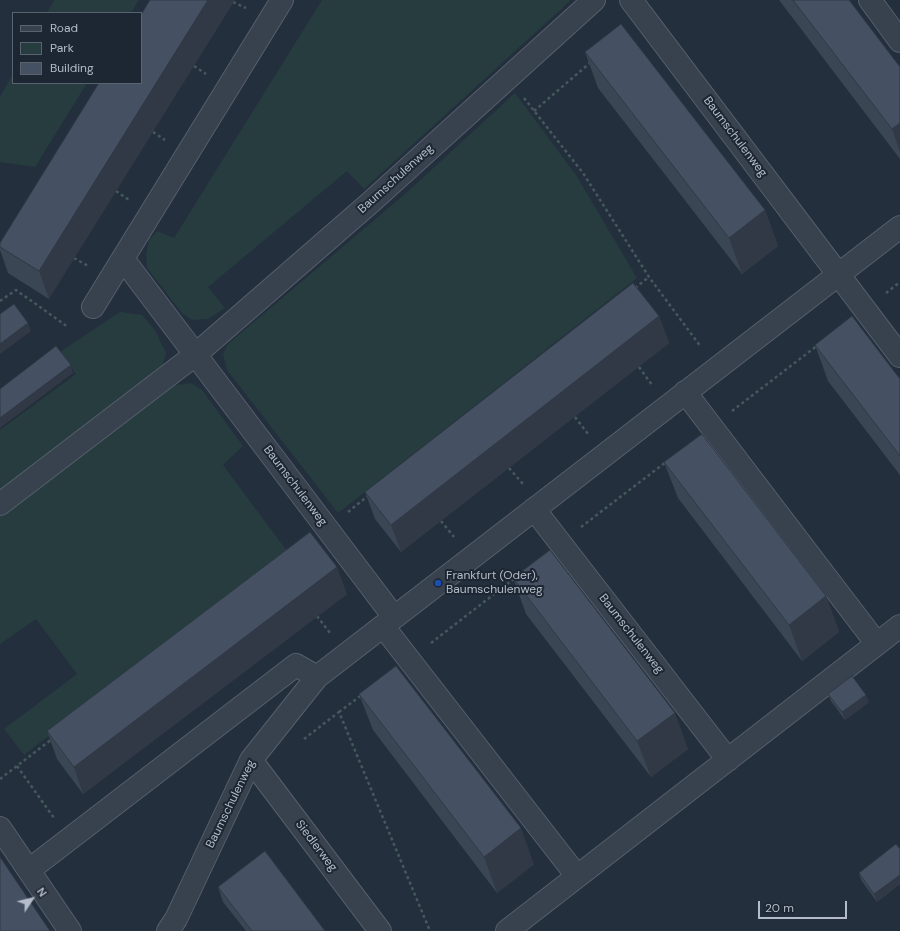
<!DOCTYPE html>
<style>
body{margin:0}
#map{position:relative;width:900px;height:931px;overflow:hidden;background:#242f3e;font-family:"DM Sans",sans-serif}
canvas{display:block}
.legend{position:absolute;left:12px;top:12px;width:130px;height:72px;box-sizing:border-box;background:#1d2633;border:1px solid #59626f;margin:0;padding:5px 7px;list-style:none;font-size:12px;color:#b4bcc9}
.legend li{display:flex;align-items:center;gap:8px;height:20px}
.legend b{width:20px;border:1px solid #59626f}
.north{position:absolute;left:12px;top:879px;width:40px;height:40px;-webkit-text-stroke:3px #1d2633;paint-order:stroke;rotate:55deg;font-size:11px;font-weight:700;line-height:16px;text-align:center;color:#b4bcc9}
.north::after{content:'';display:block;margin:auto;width:14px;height:18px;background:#b4bcc9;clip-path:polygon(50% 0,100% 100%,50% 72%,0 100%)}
.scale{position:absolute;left:758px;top:901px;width:89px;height:18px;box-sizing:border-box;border:2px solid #b4bcc9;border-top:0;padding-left:5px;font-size:12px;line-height:14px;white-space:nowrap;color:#b4bcc9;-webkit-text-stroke:3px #1d2633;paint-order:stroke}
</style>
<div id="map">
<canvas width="900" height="931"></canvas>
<ul class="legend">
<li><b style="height:5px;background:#38414e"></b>Road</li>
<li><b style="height:11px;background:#263c3f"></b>Park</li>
<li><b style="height:11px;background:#455162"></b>Building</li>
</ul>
<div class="north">N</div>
<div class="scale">20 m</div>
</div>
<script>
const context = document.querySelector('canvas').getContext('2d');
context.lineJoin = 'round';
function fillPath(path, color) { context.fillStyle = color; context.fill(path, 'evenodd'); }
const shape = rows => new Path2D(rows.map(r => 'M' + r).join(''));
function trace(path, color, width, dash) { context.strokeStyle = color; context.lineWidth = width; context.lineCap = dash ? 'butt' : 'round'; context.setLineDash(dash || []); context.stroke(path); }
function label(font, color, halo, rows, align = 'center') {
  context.font = font + ' "DM Sans",sans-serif'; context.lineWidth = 4; context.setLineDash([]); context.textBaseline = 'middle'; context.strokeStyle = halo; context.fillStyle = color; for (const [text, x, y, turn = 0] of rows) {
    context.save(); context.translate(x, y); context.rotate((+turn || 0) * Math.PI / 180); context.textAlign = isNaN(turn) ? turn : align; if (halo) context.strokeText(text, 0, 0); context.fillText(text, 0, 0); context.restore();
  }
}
fillPath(shape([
 [54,0,139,0,131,13,47,13],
 [322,0,571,0,364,189,347,171,208,287,225,308,208,319,192,320,182,313,147,268,146,254,149,240,157,231,174,238],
 [13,74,13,83,87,83,35,167,0,162,0,97],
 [515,93,576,175,637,278,338,513,227,370,223,354,228,344,405,194],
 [120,312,142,315,155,330,166,353,161,371,0,495,0,430,76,374,60,352],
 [191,383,202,390,243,446,223,465,287,551,24,755,4,729,77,674,36,619,0,644,0,514,170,386]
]), '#263c3f');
const minor = shape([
 [631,0,900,356],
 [870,0,900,41],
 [123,259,394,617],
 [93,307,282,0],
 [685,392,877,644],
 [0,504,195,355,371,202,594,0],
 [534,509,728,760],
 [383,626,577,876],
 [251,760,380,931],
 [0,828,70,931],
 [29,870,296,665,317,677],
 [168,931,176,919,251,760,317,677,900,227],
 [507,931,900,626]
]);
trace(minor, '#565f6c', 24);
trace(shape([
 [233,2,246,8],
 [194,66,206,74],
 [524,98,583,173,649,277,701,347],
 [534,111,591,62],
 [153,132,165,140],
 [116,191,129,200],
 [74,258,88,266],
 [635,288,649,277],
 [886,293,900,282],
 [0,301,16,290,68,327],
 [639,367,652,385],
 [732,411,818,345],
 [575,417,588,434],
 [509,468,523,484],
 [348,512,369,495],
 [441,521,454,537],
 [581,527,666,462],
 [317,616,330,633],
 [431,643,515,578],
 [339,712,363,694],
 [304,739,339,712,430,931],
 [17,766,54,818],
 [0,779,52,739]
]), '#44595c', 2.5, [3, 3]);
trace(minor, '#38414e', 22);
fillPath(shape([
 [150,0,49,299,8,273,0,250,0,243],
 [779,0,849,0,900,67,900,159],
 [585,52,765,210,778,246,742,274,598,88],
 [659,316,669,343,401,552,375,519,365,492],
 [815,345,900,379,900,475,828,381],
 [664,462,826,596,839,632,802,661,678,498],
 [513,578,688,749,651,777,526,614],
 [347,594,83,794,57,759,47,731],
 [359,694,534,864,497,893,373,730],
 [828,694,869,702,845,720,831,701],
 [900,849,900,884,877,902,861,880,859,873],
 [218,887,325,931,246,931,223,902]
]), '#3b4654');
fillPath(shape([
 [208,0,235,0,49,299,39,271],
 [900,123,900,152,892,129],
 [765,210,778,246,742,274,729,238],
 [659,316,669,343,401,552,391,525],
 [28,323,31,331,0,354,0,344],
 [71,365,73,373,0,428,0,418],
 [337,567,347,594,83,794,74,767],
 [826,596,839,632,802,661,789,625],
 [866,695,869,702,845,720,842,712],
 [675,713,688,749,651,777,637,741],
 [521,828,534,864,497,893,484,857],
 [900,875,900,884,877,902,874,894]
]), '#303945');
const building = shape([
 [150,0,208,0,39,271,0,247,0,243,99,83,141,83,141,15,150,0],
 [793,0,849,0,900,67,900,123,892,129,793,0],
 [621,24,765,210,729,238,585,52,621,24],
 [633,283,659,316,391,525,365,492,633,283],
 [14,304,28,323,0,344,0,314,14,304],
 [852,316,900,379,900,456,815,345,852,316],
 [56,346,71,365,0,418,0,389,56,346],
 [702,434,826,596,789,625,664,462,702,434],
 [310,532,337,567,74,767,47,731,310,532],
 [550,550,675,713,637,741,513,578,550,550],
 [396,666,521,828,484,857,359,694,396,666],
 [852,676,866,695,842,712,828,694,852,676],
 [896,844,900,849,900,875,874,894,859,873,896,844],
 [265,851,325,931,252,931,218,887,265,851],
 [0,857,50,931,0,931,0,857]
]);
fillPath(building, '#455162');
trace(building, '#303945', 1);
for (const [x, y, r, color] of [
 [438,583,4,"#1a4fb4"]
]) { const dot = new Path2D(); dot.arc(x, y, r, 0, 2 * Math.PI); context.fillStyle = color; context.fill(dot); trace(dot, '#1d2633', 1.5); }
label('12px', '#b4bcc9', '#1d2633', [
 ["Baumschulenweg",735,137,53],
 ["Baumschulenweg",396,179,-42],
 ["Baumschulenweg",295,486,53],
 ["Baumschulenweg",631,634,52],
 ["Baumschulenweg",231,804,-64],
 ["Siedlerweg",316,846,53]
]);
label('12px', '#b4bcc9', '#1d2633', [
 ["Frankfurt (Oder),",446,576],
 ["Baumschulenweg",446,590]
], 'left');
</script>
